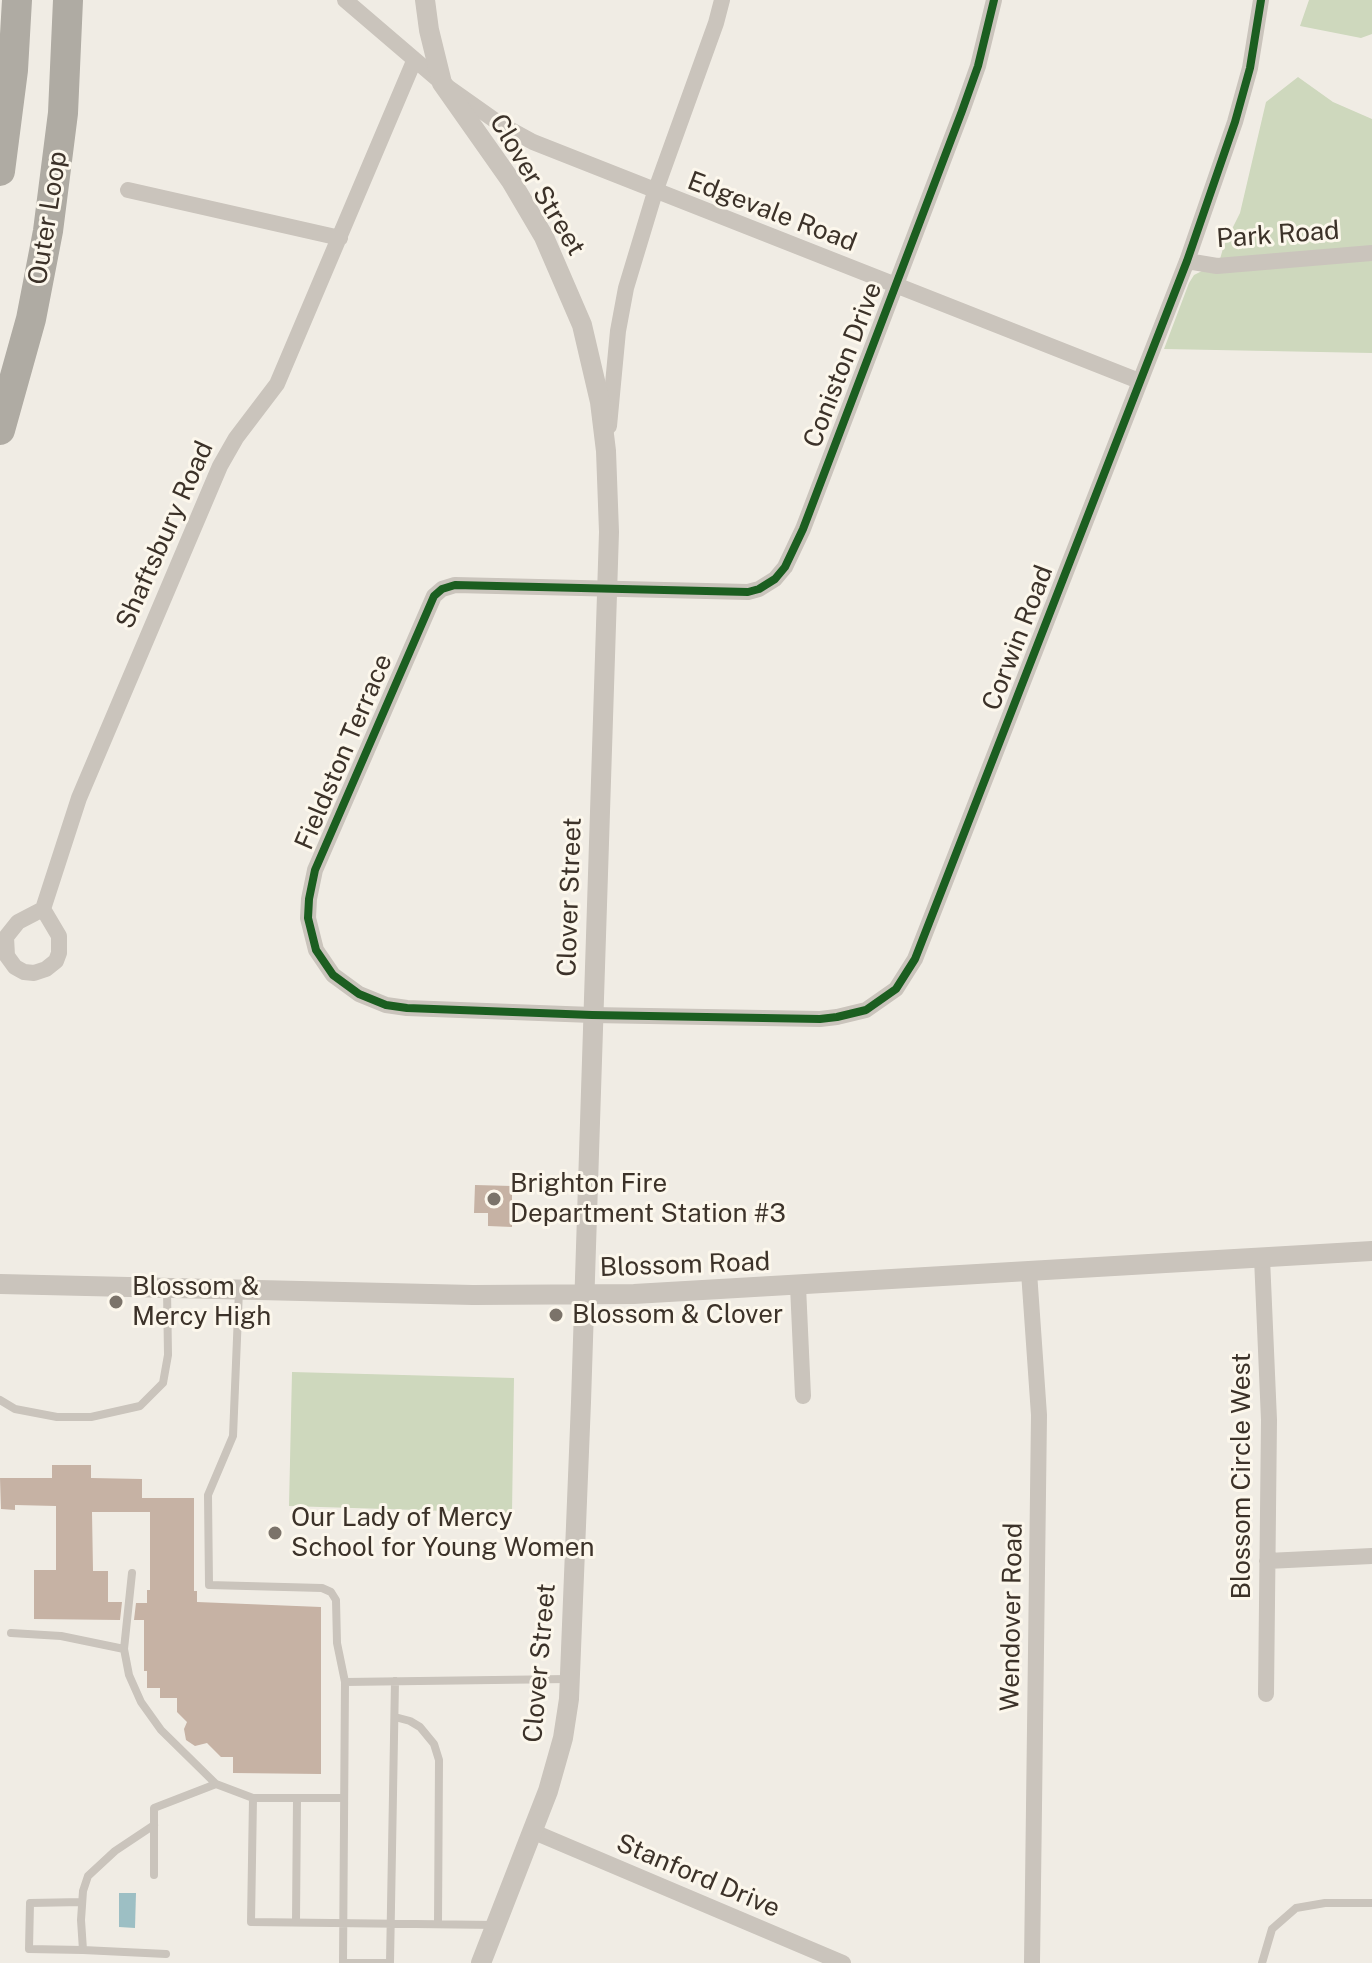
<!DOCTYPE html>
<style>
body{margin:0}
canvas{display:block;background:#f0ece4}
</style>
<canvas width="1372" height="1963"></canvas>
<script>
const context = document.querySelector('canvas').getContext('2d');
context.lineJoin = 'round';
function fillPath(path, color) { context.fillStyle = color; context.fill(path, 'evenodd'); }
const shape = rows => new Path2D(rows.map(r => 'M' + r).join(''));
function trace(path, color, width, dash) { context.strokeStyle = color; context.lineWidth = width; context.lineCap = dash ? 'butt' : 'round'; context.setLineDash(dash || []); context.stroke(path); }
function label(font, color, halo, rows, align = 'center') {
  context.font = font + ' "Public Sans",sans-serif'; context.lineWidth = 6; context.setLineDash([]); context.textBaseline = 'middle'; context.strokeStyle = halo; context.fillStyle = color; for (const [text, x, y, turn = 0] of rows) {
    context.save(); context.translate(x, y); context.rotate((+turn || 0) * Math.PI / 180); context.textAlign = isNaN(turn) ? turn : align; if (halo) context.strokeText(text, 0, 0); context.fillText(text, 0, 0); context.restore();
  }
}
fillPath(shape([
 [1309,0,1372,0,1372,34,1361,38,1300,26],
 [1298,77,1333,102,1372,119,1372,246,1220,259,1224,245,1240,213,1266,102],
 [1372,260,1372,353,1164,349,1189,283,1194,275,1202,271],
 [292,1372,514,1378,512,1513,289,1506]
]), '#ced8bd');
fillPath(shape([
 [119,1893,136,1893,135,1928,119,1927]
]), '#9dbfc4');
fillPath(shape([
 [475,1185,512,1186,512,1227,488,1226,488,1213,474,1213],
 [52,1465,91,1465,91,1478,142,1479,142,1498,194,1498,194,1591,197,1591,197,1602,321,1607,321,1774,233,1773,233,1757,221,1757,207,1743,195,1746,186,1740,184,1729,187,1722,177,1712,177,1698,160,1698,160,1688,147,1688,147,1671,144,1671,144,1620,134,1620,136,1603,147,1603,147,1590,150,1590,150,1512,92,1512,93,1571,108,1571,108,1602,122,1602,120,1620,34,1619,34,1570,56,1570,56,1506,15,1505,15,1510,1,1509,0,1478,52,1478]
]), '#c6b2a4');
trace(shape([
 [239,1290,233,1436,208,1495,209,1585,322,1588,331,1592,336,1600,337,1643,345,1682,343,1963,390,1963,395,1681],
 [0,1400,15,1409,57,1417,91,1417,140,1406,163,1383,168,1355,167,1289],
 [132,1573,124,1649,129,1675,141,1702,161,1730,216,1784,253,1798],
 [11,1633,61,1636,124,1649],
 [345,1682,568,1679],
 [395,1717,410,1721,420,1727,434,1744,439,1760,438,1924],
 [343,1798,253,1798,251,1922,496,1925],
 [154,1825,115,1851,88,1876,83,1891,81,1920,83,1950,166,1954],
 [154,1875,154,1808,216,1784],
 [82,1902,30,1903,29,1949,83,1950],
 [296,1922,297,1798],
 [1262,1963,1272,1929,1296,1908,1325,1903,1372,1903]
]), '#cac4bc', 8);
trace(shape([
 [345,0,442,83,500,124,533,142,1139,381],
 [994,0,978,66,962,111,803,529,785,567,775,579,759,589,748,592,455,585,442,589,434,596,315,870,309,899,308,918,316,950,333,975,359,994,386,1005,407,1008,592,1015,820,1019,837,1017,866,1010,896,989,915,959,1187,261,1235,122,1250,68,1261,0],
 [128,190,340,238],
 [1187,261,1217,266,1372,253],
 [609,426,618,331,626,288,655,192,716,23,722,0],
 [43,909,79,798,220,466,236,438,277,384,414,61],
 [43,909,59,936,59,953,56,961,46,969,34,973,24,972,15,967,7,956,6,937,18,922,43,909],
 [1262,1258,1269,1420,1266,1694],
 [1029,1272,1039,1415,1032,1963],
 [798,1286,803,1396],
 [1267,1561,1372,1556],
 [534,1832,843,1963]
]), '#cac4bc', 16);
trace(shape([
 [425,0,429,30,442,83,511,181,544,237,582,325,600,402,606,451,609,532,581,1402,569,1699,563,1738,548,1791,481,1963],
 [0,1284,473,1295,634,1294,1372,1251]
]), '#cac4bc', 20);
trace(shape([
 [0,171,13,70,17,0],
 [0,430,31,319,48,231,63,113,68,0]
]), '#afaba3', 30);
trace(shape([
 [994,0,978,66,962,111,803,529,785,567,775,579,759,589,748,592,455,585,442,589,434,596,315,870,309,899,308,918,316,950,333,975,359,994,386,1005,407,1008,592,1015,820,1019,837,1017,866,1010,896,989,915,959,1187,261,1235,122,1250,68,1261,0]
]), '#1b5e20', 8);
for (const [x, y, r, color] of [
 [494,1199,8,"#7b736a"],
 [116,1302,8,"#7b736a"],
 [556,1315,8,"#7b736a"],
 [275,1533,8,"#7b736a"]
]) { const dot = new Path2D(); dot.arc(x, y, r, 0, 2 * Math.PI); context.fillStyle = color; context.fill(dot); trace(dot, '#fcf7ec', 3); }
label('26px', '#3c3229', '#fcf7ec', [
 ["Clover Street",537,185,59],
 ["Edgevale Road",772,212,21],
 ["Outer Loop",48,218,-81],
 ["Park Road",1278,235,-4],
 ["Coniston Drive",843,365,-69],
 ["Shaftsbury Road",165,535,-66],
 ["Corwin Road",1018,638,-69],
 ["Fieldston Terrace",344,752,-67],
 ["Clover Street",570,897,-88],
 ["Blossom Road",685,1265,-2],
 ["Blossom Circle West",1242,1476,-90],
 ["Wendover Road",1012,1617,-89],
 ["Clover Street",540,1663,-85],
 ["Stanford Drive",698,1876,23]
]);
label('26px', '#3c3229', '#fcf7ec', [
 ["Brighton Fire",510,1184],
 ["Department Station #3",510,1214],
 ["Blossom &",132,1287],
 ["Mercy High",132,1317],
 ["Blossom & Clover",572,1315],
 ["Our Lady of Mercy",291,1518],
 ["School for Young Women",291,1548]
], 'left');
</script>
